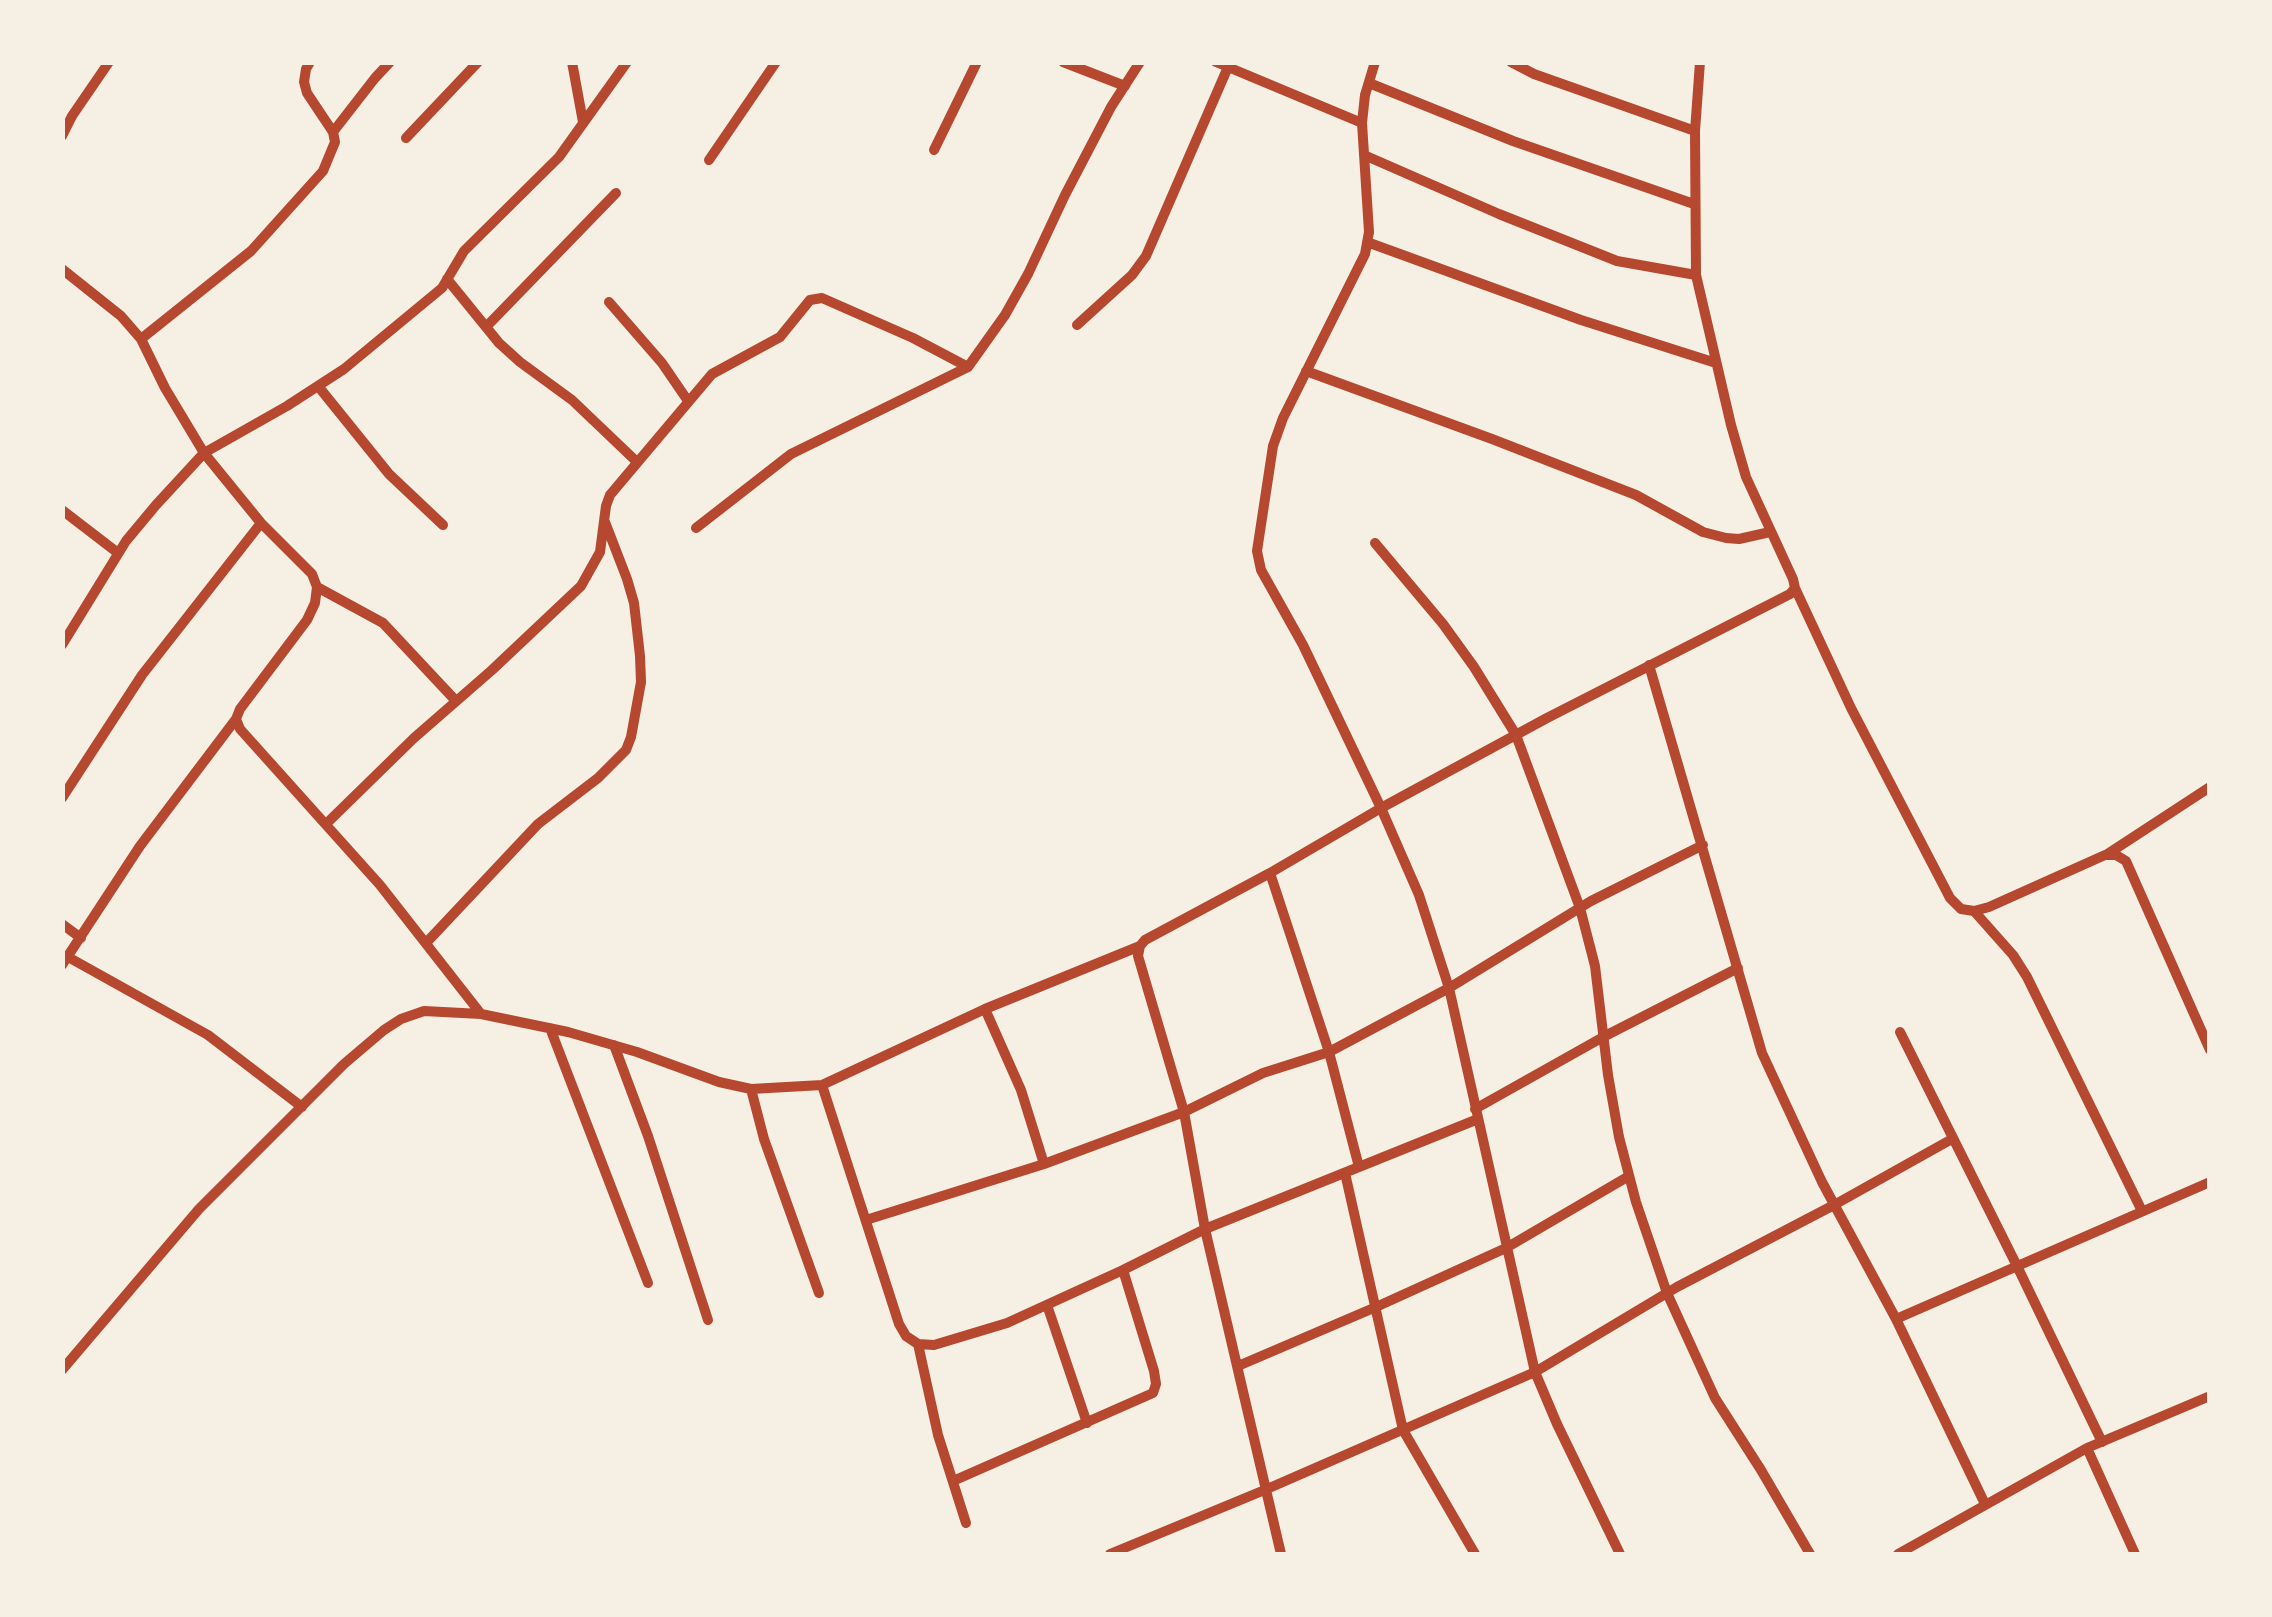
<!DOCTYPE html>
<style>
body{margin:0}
#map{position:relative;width:2272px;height:1617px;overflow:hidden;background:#f6efe4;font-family:"IBM Plex Sans",sans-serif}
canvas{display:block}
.frame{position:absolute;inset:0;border:65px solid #f6efe4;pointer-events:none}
</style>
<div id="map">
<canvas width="2272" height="1617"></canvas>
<div class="frame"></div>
</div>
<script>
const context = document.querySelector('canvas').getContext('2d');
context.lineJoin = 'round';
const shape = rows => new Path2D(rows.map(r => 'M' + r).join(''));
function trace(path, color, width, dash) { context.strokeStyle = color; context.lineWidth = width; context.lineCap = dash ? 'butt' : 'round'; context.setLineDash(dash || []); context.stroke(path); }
trace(shape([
 [572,62,583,122],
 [1063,62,1125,86],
 [1216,62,1362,123],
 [1375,62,1365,95,1362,123,1369,232,1365,254,1283,418,1273,446,1257,551,1261,570,1303,645,1381,808,1419,895,1449,988,1535,1372,1557,1424,1620,1554],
 [1511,62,1534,74,1695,131],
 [1369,83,1513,141,1694,204],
 [333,132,375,78,390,62],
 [62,136,72,116,109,62],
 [406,138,478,62],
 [934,150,977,62],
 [1364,155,1499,214,1617,261,1696,275],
 [709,160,776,62],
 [1367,242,1581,320,1716,363],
 [62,269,121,316,141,339,165,388,204,453,261,523,312,574,317,587,315,603,307,620,240,709,236,719,240,729,380,885,481,1014],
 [447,279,499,343,520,362,572,400,637,462],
 [609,302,662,363,688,401],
 [1077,325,1132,275,1146,256,1228,67],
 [486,327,616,193],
 [141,339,251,251,323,171,335,142,333,132,307,93,304,82,306,69,310,62],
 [1306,371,1492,439,1636,495,1703,532,1726,538,1739,539,1770,532],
 [318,386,389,474,443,525],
 [62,510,118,553],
 [696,528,791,454,968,367,1005,315,1028,274,1065,195,1111,107,1140,62],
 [1375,543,1443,624,1474,667,1516,735,1580,908,1595,966,1608,1075,1619,1137,1636,1202,1667,1293,1715,1398,1761,1470,1810,1554],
 [317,587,383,623,456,701],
 [1795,588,1851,708,1950,898,1961,909,1974,911,1989,907,2105,855,2116,855,2126,861,2210,1050],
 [62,645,126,541,156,505,204,453,287,406,344,369,442,288,464,251,559,157,627,62],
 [1649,665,1762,1053,1822,1182,1896,1319,1985,1504],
 [62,798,142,675,261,523],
 [326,824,414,738,492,670,581,586,600,552,606,506,610,495,712,374,780,337,810,300,822,298,913,338,968,367],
 [2106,855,2210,787],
 [1270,873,1329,1052,1359,1167],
 [1974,911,2013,955,2027,977,2142,1211],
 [62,924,81,938],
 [426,943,538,824,598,778,626,750,631,737,641,682,640,656,634,603,627,579,605,522],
 [68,957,208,1035,302,1107],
 [62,965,140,846,236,719],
 [985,1009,1021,1090,1044,1164],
 [550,1028,648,1283],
 [1900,1032,2017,1266,2102,1442],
 [614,1045,648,1136,708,1320],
 [822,1085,899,1324,906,1336,918,1344,934,1345,1007,1323,1123,1270,1205,1229,1478,1119],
 [751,1089,764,1139,819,1293],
 [1475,1109,1605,1036,1738,968],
 [1345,1173,1403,1430,1475,1554],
 [866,1220,1044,1164,1184,1112,1263,1073,1329,1052,1449,988,1591,901,1703,845],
 [1047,1305,1087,1423],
 [1896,1319,2210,1182],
 [918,1344,938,1435,966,1523],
 [1238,1366,1376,1307,1506,1248,1629,1176],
 [62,1370,199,1209,344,1064,384,1030,401,1019,424,1011,481,1014,568,1032,637,1052,719,1082,751,1089,822,1085,985,1009,1140,946],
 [2087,1448,2135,1554],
 [953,1481,1153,1393,1156,1384,1154,1371,1123,1270],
 [1110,1554,1267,1489,1535,1372,1677,1287,1834,1205,1952,1139],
 [1281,1554,1205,1229,1184,1112,1138,956,1140,946,1145,940,1270,873,1381,808,1547,718,1790,594,1795,588,1793,579,1746,477,1731,425,1696,275,1695,131,1700,62],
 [1898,1554,2087,1448,2210,1396]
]), '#b5482f', 10);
</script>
